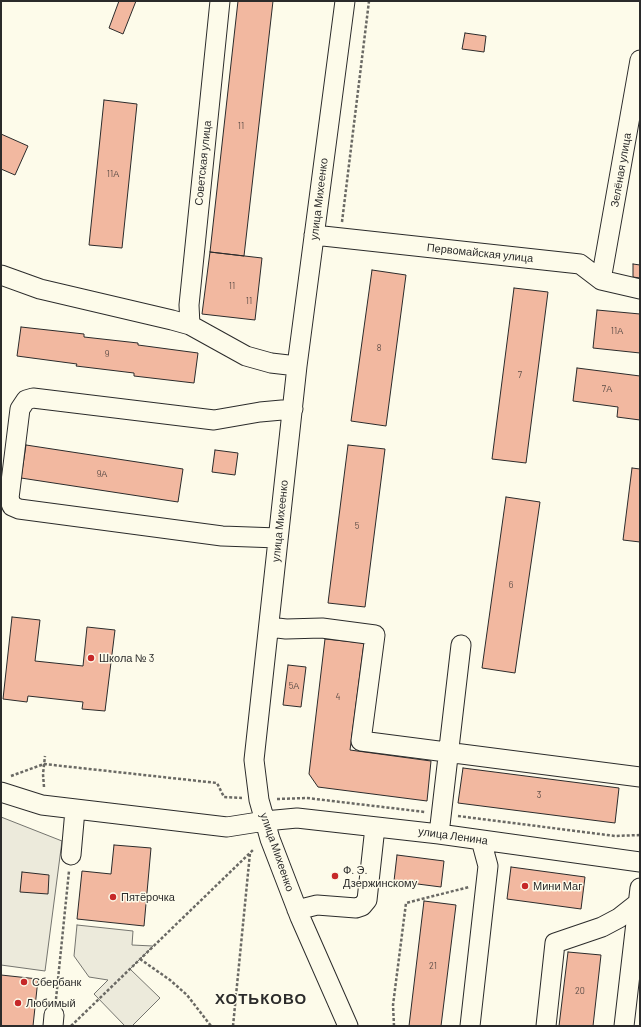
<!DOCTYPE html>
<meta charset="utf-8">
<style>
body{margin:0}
#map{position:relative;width:641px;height:1027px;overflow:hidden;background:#fdfbea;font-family:Barlow,sans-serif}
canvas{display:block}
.frame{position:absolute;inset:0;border:2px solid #2b2b2b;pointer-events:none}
</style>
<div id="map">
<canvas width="641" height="1027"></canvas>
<div class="frame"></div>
</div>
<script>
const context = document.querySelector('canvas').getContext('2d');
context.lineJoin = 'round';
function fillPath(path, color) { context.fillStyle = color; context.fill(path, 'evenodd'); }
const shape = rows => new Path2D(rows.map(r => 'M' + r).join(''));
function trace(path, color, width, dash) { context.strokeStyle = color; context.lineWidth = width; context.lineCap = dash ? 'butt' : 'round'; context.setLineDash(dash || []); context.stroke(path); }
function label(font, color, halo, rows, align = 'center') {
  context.font = font + ' Barlow,sans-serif'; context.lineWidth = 3; context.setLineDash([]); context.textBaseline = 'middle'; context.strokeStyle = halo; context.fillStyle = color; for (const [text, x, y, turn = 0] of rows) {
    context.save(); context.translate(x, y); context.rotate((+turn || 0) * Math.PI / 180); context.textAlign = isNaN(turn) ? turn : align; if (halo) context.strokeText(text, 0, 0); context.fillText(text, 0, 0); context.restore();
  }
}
const parking = shape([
 [1,817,62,841,45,971,1,965,1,817],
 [77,925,133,931,132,945,153,946,130,969,160,998,132,1026,125,1026,94,994,108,980,89,977,74,956,77,925]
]);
fillPath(parking, '#eceadb');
trace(parking, '#74746e', 1);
const building = shape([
 [119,1,136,1,123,34,109,28,119,1],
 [238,1,273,1,244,256,210,252,238,1],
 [465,33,486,36,484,52,462,49,465,33],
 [104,100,137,104,122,248,89,245,104,100],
 [1,134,28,146,15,175,1,169,1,134],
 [210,252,262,258,255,320,202,314,210,252],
 [633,264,640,265,640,278,633,277,633,264],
 [372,270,406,275,386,426,351,421,372,270],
 [514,288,548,292,526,463,492,459,514,288],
 [597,310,640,314,640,353,593,348,597,310],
 [21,327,84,334,84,337,138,343,138,345,198,353,194,383,134,376,134,373,76,366,77,364,17,356,21,327],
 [577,368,640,376,640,420,617,417,618,407,573,401,577,368],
 [26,445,183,469,178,502,21,478,26,445],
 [348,445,385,449,365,607,328,603,348,445],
 [215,450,238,453,235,475,212,472,215,450],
 [632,468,640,469,640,542,623,540,632,468],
 [506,497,540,502,515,673,482,668,506,497],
 [12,617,40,620,35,661,83,666,87,627,115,630,105,711,82,709,83,702,28,696,27,702,3,699,12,617],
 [325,639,364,643,350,750,431,761,427,801,318,787,309,774,325,639],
 [288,665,306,667,301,707,283,705,288,665],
 [463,768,619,788,615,823,458,803,463,768],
 [114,845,151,848,144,926,77,919,82,871,111,874,114,845],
 [397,855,444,861,441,887,394,881,397,855],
 [511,867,585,877,581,909,507,899,511,867],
 [22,872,49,875,48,894,20,892,22,872],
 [424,901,456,905,441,1026,409,1026,424,901],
 [568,952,601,955,593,1026,559,1026,568,952],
 [1,975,38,979,33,1026,1,1026,1,975]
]);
fillPath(building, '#f2b8a0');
trace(building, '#2b2b2b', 1);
const minor = shape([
 [345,1,297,366,254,760,259,800,270,839,300,917,348,1026],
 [314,235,580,264,601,280,640,289],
 [1,275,40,289,172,320,190,325,246,356,271,363,297,366],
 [601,280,640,60],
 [190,325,189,305,220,1],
 [278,538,222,536,19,509,12,506,9,498,20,409,26,400,33,398,214,420,260,412,293,409],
 [269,627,286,629,322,628,375,635,361,741,640,777],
 [1,792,42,805,227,827,265,821,297,818,439,834,640,862],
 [439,834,461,645],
 [71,855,75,810],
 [297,910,317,905,356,908,362,906,367,900,375,827],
 [53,1026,54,1015],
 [470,1026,488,866,481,840],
 [546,1026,555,943,602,927,619,918,638,903],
 [624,1026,640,888]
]);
trace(minor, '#2b2b2b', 21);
trace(shape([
 [342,222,369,1],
 [11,776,44,764,217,783,224,797,242,798],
 [44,787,43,774,45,756],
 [277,799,307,798,425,812],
 [458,816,615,836,640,835],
 [140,959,170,980,187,995,211,1026],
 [56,999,69,871],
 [71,1026,254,849],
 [233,1026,250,853],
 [394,1026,393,1005,406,903,469,887]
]), '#6a6964', 2.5, [3, 2]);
trace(minor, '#fdfbea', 19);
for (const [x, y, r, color] of [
 [91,658,4,"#c62828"],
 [335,876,4,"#c62828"],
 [525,886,4,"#c62828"],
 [113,897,4,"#c62828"],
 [24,982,4,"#c62828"],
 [18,1003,4,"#c62828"]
]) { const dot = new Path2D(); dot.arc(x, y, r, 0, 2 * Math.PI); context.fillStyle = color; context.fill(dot); trace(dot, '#fdfbea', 1.5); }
label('9px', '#5d4e48', null, [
 ["11",241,126],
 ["11А",113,174],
 ["11",232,286],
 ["11",249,301],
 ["11А",617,331],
 ["8",379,348],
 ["9",107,354],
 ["7",520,375],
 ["7А",607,389],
 ["9А",102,474],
 ["5",357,526],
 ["6",511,585],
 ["5А",294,686],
 ["4",338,697],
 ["3",539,795],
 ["21",433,966],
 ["20",580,991]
]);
label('11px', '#2b2b2b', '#fdfbea', [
 ["Советская улица",203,163,-84],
 ["Зелёная улица",621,170,-80],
 ["улица Михеенко",319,199,-83],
 ["Первомайская улица",480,253,6],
 ["улица Михеенко",280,521,-84],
 ["улица Ленина",453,836,8],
 ["улица Михеенко",277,852,71]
]);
label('11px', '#2b2b2b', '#fdfbea', [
 ["Школа № 3",99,658],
 ["Ф. Э.",343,870],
 ["Дзержинскому",343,883],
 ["Мини Маг",533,886],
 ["Пятёрочка",121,897],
 ["Сбербанк",32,982],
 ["Любимый",26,1003]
], 'left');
context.letterSpacing = '1px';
label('bold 15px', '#2b2b2b', '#fdfbea', [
 ["ХОТЬКОВО",261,999]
]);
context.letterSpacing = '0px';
</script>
